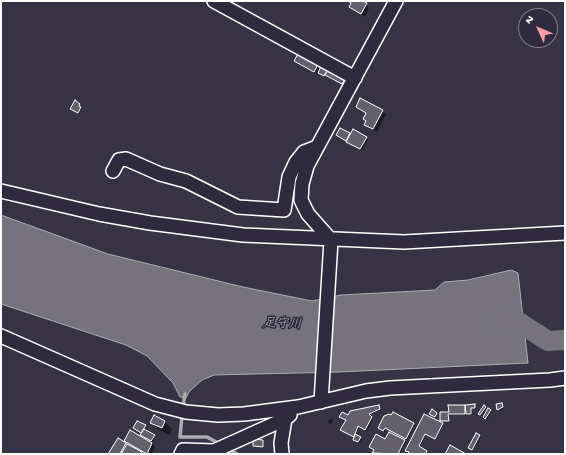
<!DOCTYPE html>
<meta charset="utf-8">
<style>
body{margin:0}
#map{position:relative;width:566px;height:455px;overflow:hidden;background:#373345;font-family:"Gochi Hand",sans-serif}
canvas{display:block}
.frame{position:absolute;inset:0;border:2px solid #fff;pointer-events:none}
.north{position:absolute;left:518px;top:8px;width:40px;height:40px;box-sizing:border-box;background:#2f2a3d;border:1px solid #827f8b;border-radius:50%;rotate:314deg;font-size:11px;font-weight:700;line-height:16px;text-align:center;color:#fff}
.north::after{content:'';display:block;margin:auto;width:14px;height:18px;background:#ff9aa2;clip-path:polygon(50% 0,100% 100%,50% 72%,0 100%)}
</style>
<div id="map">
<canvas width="566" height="455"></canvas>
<div class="frame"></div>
<div class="north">N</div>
</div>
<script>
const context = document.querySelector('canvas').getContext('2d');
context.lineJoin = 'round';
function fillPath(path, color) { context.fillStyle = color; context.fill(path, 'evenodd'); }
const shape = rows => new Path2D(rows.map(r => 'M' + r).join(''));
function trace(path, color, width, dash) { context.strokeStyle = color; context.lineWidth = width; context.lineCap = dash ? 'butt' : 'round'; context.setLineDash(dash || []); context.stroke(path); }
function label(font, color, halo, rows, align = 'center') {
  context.font = font + ' "Gochi Hand","Klee One",sans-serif'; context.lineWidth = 3; context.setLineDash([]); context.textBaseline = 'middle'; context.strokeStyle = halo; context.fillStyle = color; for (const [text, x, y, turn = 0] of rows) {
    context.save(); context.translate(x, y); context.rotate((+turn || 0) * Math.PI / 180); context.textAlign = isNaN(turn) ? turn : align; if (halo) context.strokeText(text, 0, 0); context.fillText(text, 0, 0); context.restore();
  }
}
const water = shape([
 [1,215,108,254,243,287,312,301,341,295,435,290,444,282,468,280,511,270,518,273,528,363,339,372,214,375,202,380,189,392,186,398,180,397,173,383,147,356,126,345,1,304,1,215]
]);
fillPath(water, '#76737f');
trace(water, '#adabb2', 1);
fillPath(shape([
 [350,1,367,1,365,3,369,8,365,17,350,7,352,3],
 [314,58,329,70,349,82,346,87,327,75,326,77,319,72,318,74,295,60],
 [361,99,386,114,377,132,365,124,367,122,364,119,367,114,357,107],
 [80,105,82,109,79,114,71,109],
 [340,129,351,134,366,138,368,139,362,150,339,137,337,135],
 [502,404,504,408,499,411,497,409],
 [475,405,476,409,472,409,472,415,449,415,449,422,441,421,441,413,450,413,449,406],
 [379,406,381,410,369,415,373,419,367,431,359,427,356,436,362,439,360,443,355,441,349,416],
 [486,407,487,409,482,416,479,414],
 [490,410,492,412,487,419,485,418],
 [432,411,438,415,436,418,430,414],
 [394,413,415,425,407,440,386,429,385,432,379,428],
 [425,415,443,425,436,439,426,434,420,448,427,454,409,454,407,450],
 [154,416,165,422,172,429,169,435,158,429,151,422],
 [330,418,333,420,331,424,328,422],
 [145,426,148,430,147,432,155,437,153,442,148,440,155,447,152,454,110,454,118,439,130,446,125,441,146,439,134,428],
 [390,433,406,442,400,454,374,454,375,450,370,447,386,440],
 [479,436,481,437,474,449,470,447],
 [263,441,264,448,254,446]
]), '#0007');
trace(shape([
 [183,406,185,394],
 [182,416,180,437,207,437,220,444],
 [227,448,237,454]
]), '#adabb2', 3.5);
trace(shape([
 [499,320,514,319,548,341,565,340]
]), '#76737f', 20);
const building = shape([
 [348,1,363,1,367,3,361,14,349,7,351,3,348,1],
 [300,50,319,63,314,72,294,61,300,50],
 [321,66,328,69,324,76,318,73,321,66],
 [329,69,346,78,342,84,325,75,329,69],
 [360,98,383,110,373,129,364,125,366,121,363,119,366,113,356,107,360,98],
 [75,100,80,104,79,106,81,107,78,113,70,109,75,100],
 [340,128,350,133,346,141,336,135,340,128],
 [353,129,367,137,360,149,346,142,353,129],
 [502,403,503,407,497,410,496,404,502,403],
 [475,404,475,408,471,408,471,414,466,414,465,405,475,404],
 [379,405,380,409,369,414,372,417,365,430,358,426,354,437,340,430,346,420,339,417,342,412,348,415,350,411,379,405],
 [448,405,465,405,465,414,448,414,449,421,440,421,440,412,449,412,448,405],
 [484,405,486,407,480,415,478,414,484,405],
 [488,408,491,410,485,419,483,417,488,408],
 [432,409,437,413,435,417,429,414,432,409],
 [393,412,414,423,406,439,385,428,383,431,378,428,384,416,389,414,391,415,393,412],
 [424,414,443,423,435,439,425,434,419,446,427,451,425,454,408,454,409,452,405,451,424,414],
 [154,415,165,421,162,428,150,423,154,415],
 [137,421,146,425,141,433,133,428,137,421],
 [144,429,155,435,151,441,140,435,144,429],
 [130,430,152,443,147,454,124,441,130,430],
 [389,432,405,440,398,454,372,453,374,450,369,447,376,434,385,439,389,432],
 [476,433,480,435,472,450,468,448,476,433],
 [355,434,361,437,358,442,353,440,355,434],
 [118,438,126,443,120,454,108,454,118,438],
 [253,439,263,440,263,447,253,446,253,439],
 [127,444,142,452,141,454,121,454,127,444],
 [450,445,466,454,445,454,450,445]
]);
fillPath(building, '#635f6d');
trace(building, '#fff', 1);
const minor = shape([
 [214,1,355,78],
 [113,171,119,160,126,159,160,174,186,181,238,207,284,210,289,177,296,162,304,152,317,147],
 [1,191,99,214,150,223,243,235,404,242,565,233],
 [1,336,155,404,186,412,218,415,244,414,298,407,366,391,390,388,550,380,565,378],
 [321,402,331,240,308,214,301,200,302,184,307,166,396,1],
 [181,454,183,450,214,451,285,419],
 [282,454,281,443,285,419,290,415]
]);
trace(minor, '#fff', 16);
trace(minor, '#2f2a3d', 13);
label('italic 13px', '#b4b2b9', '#2f2a3d', [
 ["足守川",282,325,2]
]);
</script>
